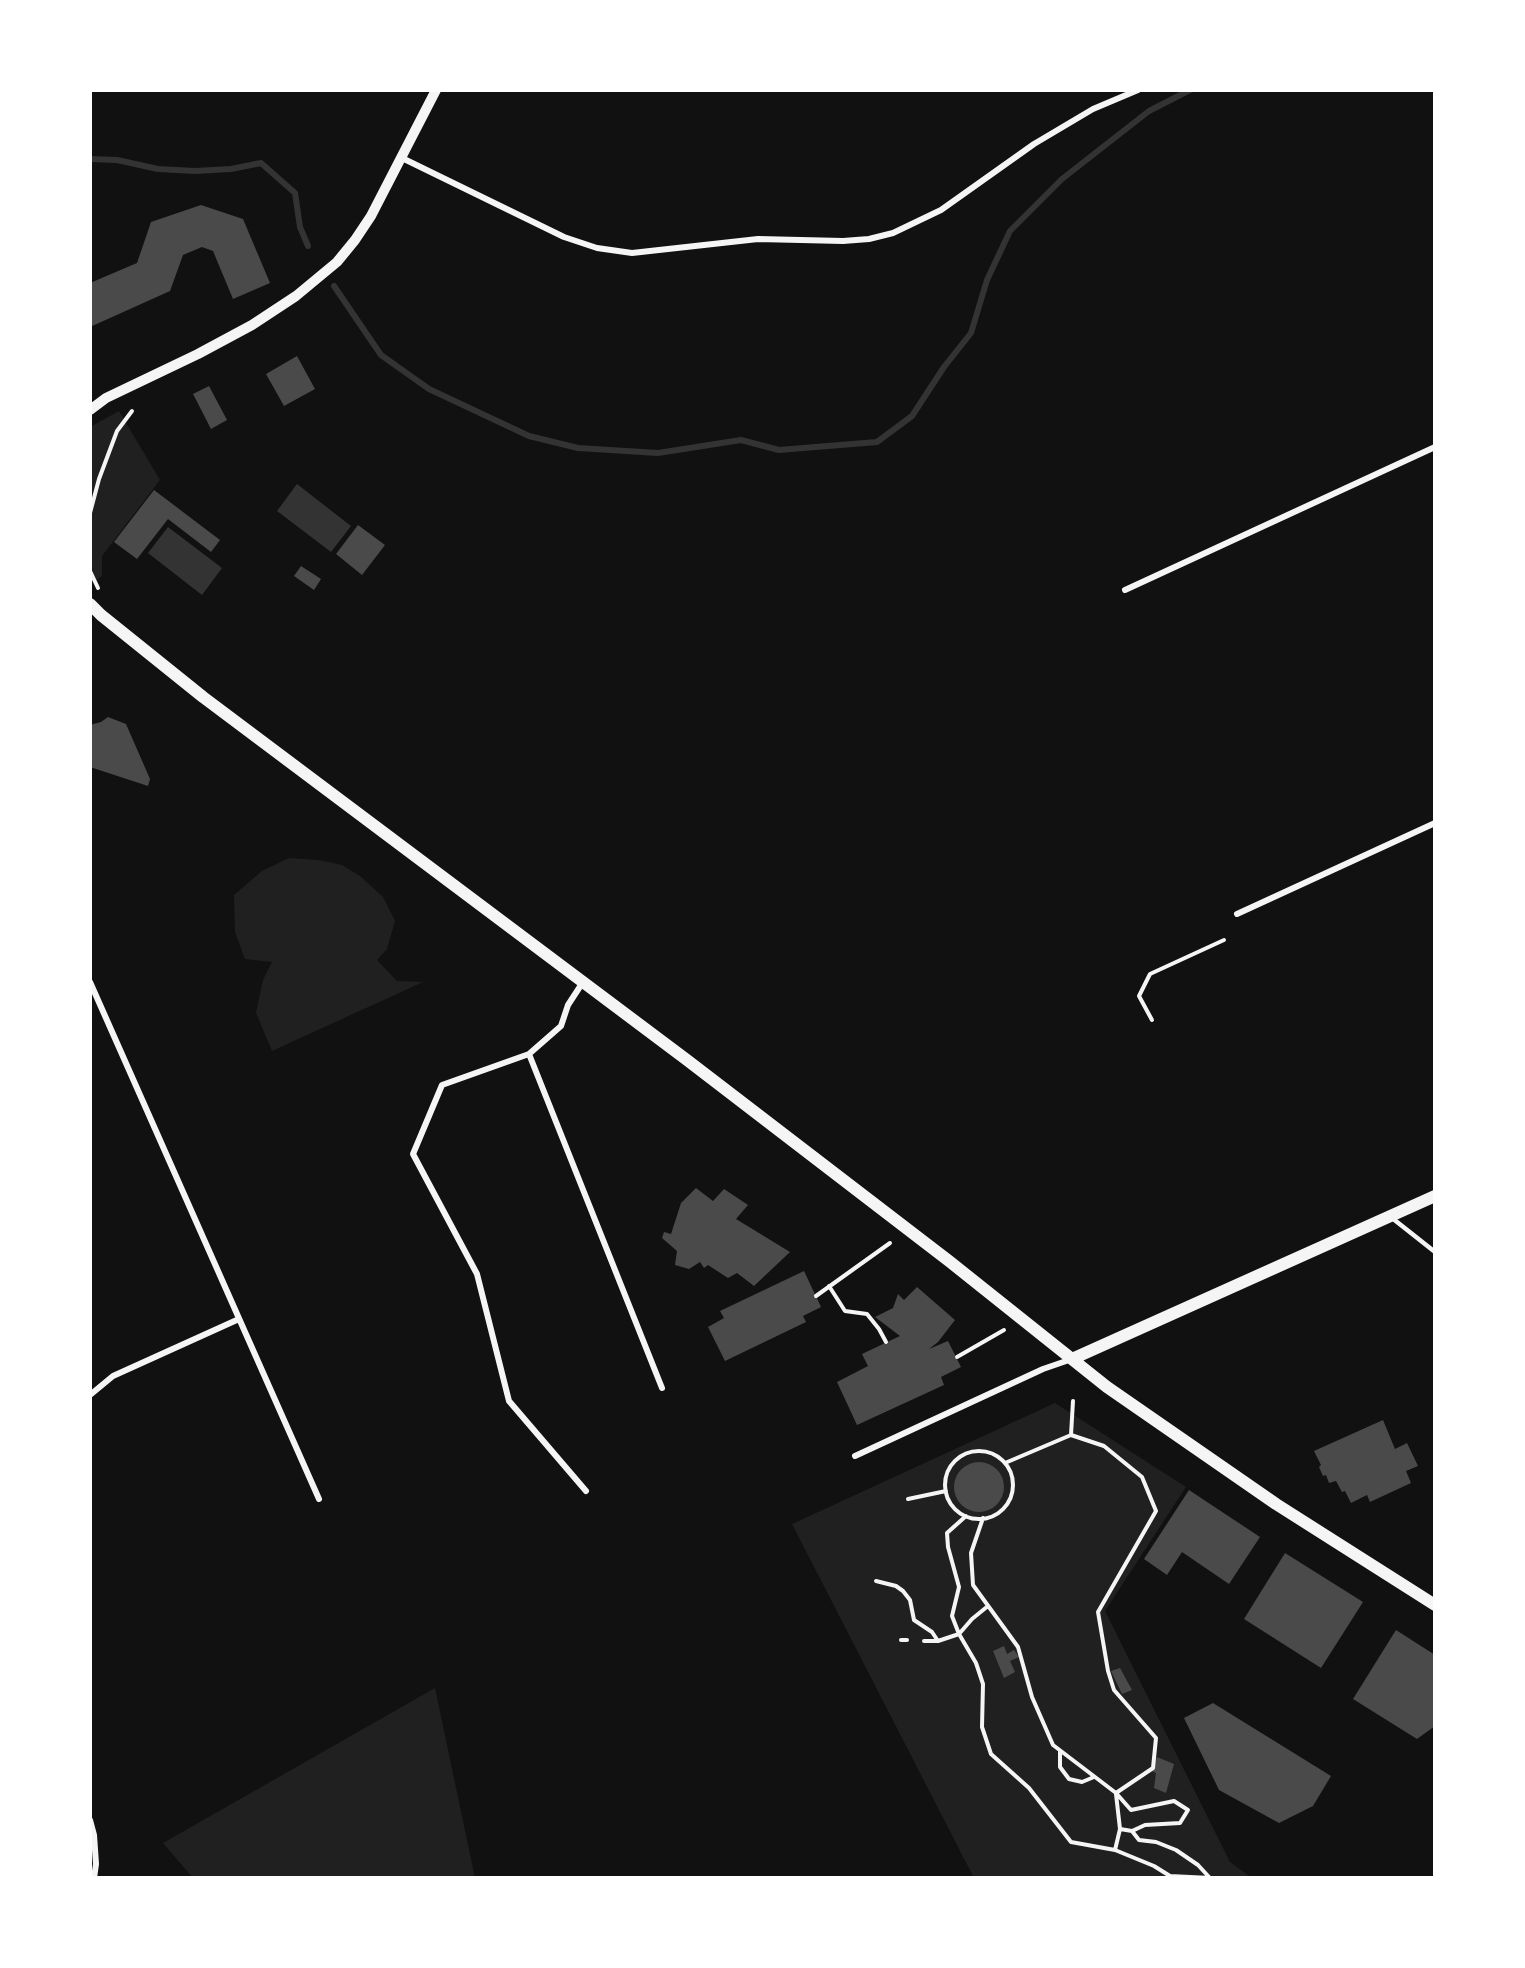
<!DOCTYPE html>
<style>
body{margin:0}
#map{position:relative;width:1525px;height:1968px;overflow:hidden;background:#111;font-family:Commissioner,sans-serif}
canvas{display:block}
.frame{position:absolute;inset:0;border:92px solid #fff;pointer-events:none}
</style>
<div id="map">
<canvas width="1525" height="1968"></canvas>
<div class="frame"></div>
</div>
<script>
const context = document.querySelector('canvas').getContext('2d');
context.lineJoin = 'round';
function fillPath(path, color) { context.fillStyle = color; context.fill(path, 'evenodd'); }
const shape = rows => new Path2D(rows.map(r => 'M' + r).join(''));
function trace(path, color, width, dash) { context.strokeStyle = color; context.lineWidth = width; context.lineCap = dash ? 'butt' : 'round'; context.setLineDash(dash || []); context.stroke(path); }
fillPath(shape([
 [119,411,160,480,102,556,102,576,90,584,90,427],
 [289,858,319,860,342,865,360,876,383,897,395,921,387,949,377,960,397,981,423,982,272,1051,256,1013,263,980,272,962,245,959,235,932,234,895,262,871],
 [1055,1403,1186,1487,1105,1611,1230,1862,1252,1878,974,1878,792,1524],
 [435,1688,475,1878,193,1878,163,1843]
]), '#202020');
fillPath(shape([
 [297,484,351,526,331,552,277,511],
 [168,527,222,568,202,595,148,553]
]), '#333');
trace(shape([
 [90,159,117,160,158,169,195,171,231,169,261,163,295,193,300,227,308,246],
 [334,286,381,355,429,389,529,436,578,448,658,453,741,440,779,450,877,442,912,416,944,367,971,333,987,280,1010,231,1062,179,1149,111,1190,90]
]), '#333', 6);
fillPath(shape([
 [201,205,243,219,270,283,233,299,213,251,202,247,183,255,170,291,90,327,90,283,137,263,151,222],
 [297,356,315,389,284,406,266,374],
 [209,386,227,420,211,429,193,394],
 [154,490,220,540,211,552,168,519,137,559,114,542],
 [358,525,385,545,362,575,336,554],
 [301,566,321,579,314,590,294,576],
 [108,717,126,724,150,779,148,786,90,767,90,725,101,722],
 [696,1188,713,1201,724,1189,748,1205,736,1219,790,1252,754,1286,737,1273,728,1278,708,1265,704,1268,700,1262,689,1269,675,1265,677,1251,662,1238,664,1232,671,1234,681,1203],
 [804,1271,821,1307,803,1316,806,1322,725,1361,708,1327,724,1318,720,1311],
 [917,1287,955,1320,938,1342,929,1349,948,1341,961,1367,941,1377,944,1385,857,1425,837,1382,868,1366,862,1354,900,1336,875,1317,893,1308,898,1294,904,1300],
 [1383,1420,1395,1449,1407,1443,1418,1466,1406,1471,1411,1483,1370,1502,1367,1495,1351,1503,1345,1491,1342,1492,1336,1481,1329,1483,1326,1475,1323,1476,1319,1467,1321,1465,1314,1451],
 '954 1487a25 25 0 1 1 50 0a25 25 0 1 1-50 0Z',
 [1189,1490,1260,1537,1229,1584,1182,1552,1167,1575,1144,1559],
 [1285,1553,1363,1602,1321,1668,1244,1619],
 [1396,1630,1435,1655,1435,1726,1417,1739,1353,1699],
 [1004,1646,1007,1654,1014,1650,1019,1657,1010,1661,1015,1672,1004,1678,993,1651],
 [1120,1668,1132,1690,1122,1694,1111,1671],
 [1213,1703,1331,1776,1313,1806,1279,1823,1219,1790,1184,1718],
 [1157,1757,1174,1764,1166,1793,1154,1788,1156,1773,1152,1771]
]), '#4a4a4a');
trace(shape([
 [90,513,99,479,117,431,132,411],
 [90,571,98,588],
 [1152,1020,1139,996,1150,974,1224,940],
 [829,1286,845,1311,867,1314,879,1329,886,1342],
 [816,1296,890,1243],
 [957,1357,1004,1330],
 '945 1485a34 34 0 1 1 68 0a34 34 0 1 1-68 0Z',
 [1005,1463,1071,1435,1073,1401],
 [908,1499,946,1491],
 [966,1516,947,1533,948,1547,959,1587,952,1616,959,1634,976,1663,983,1684,982,1727,991,1754,1029,1788,1071,1842,1115,1850,1154,1866,1170,1876,1211,1878],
 [983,1518,971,1553,973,1585,1018,1647,1032,1697,1053,1745,1116,1793,1153,1768,1156,1738,1114,1690,1108,1671,1098,1612,1156,1511,1142,1477,1104,1446,1071,1435],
 [876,1581,896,1586,903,1591,910,1600,914,1620,932,1632,938,1641],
 [901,1640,907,1640],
 [924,1641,938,1641,959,1634,972,1619,988,1606],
 [1060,1751,1060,1767,1069,1779,1082,1782,1094,1777],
 [1116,1793,1131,1810,1174,1801,1188,1810,1180,1823,1145,1825,1132,1831,1139,1840,1156,1842,1176,1850,1198,1865,1209,1877],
 [1120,1829,1132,1831],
 [1115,1850,1120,1829,1116,1794]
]), '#f5f5f5', 4);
trace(shape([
 [1392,1218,1435,1252]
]), '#f5f5f5', 4.5);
trace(shape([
 [402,158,564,237,597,248,632,253,758,239,843,241,869,239,893,233,941,210,1034,144,1093,109,1138,90],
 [1125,590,1435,447],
 [1237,914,1435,823],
 [90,982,319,1499],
 [583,982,568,1005,561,1026,529,1054,442,1085,413,1154,477,1274,509,1401,586,1491],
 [529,1054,662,1388],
 [90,1395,113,1376,239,1319],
 [855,1456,1043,1369,1072,1359],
 [90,1820,94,1835,96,1864,94,1878]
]), '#f5f5f5', 6);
trace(shape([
 [90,410,106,398,198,354,252,325,296,296,337,262,355,240,371,216,436,90]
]), '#f5f5f5', 10);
trace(shape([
 [90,604,101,615,203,697,687,1060,949,1261,1107,1387,1276,1504,1435,1605],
 [1072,1359,1435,1196]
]), '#f5f5f5', 12);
</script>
